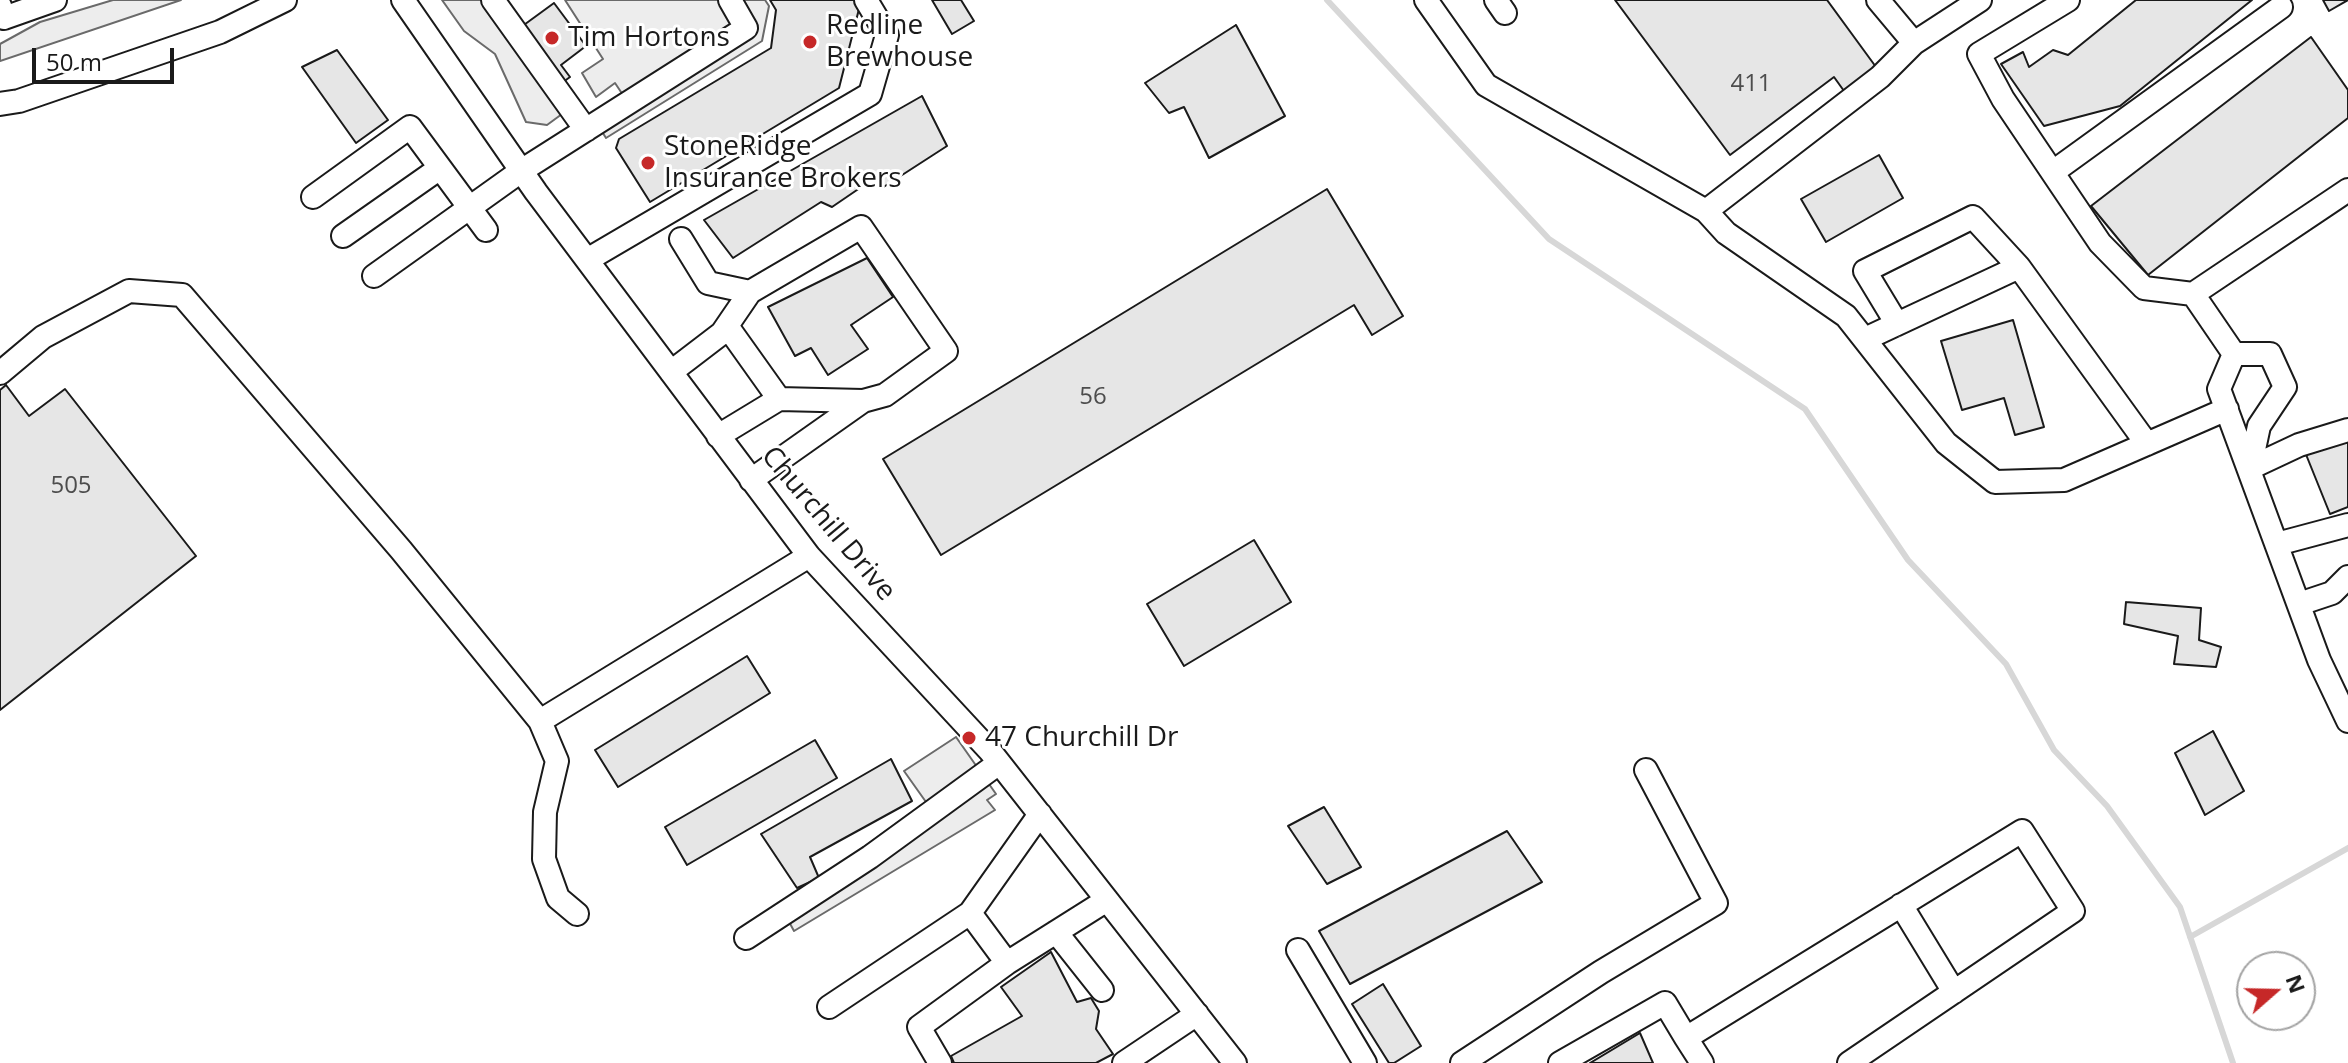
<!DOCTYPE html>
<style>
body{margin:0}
#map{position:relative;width:2348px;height:1063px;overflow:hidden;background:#fff;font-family:"Open Sans",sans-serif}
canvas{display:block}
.north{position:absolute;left:2236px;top:951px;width:80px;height:80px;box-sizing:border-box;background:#fff;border:2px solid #a3a3a3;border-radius:50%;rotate:70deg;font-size:22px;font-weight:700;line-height:32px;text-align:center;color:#1a1a1a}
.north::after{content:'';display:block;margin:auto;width:28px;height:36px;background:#c62828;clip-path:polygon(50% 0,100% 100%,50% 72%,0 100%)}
.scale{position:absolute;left:32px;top:48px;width:142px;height:36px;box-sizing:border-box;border:4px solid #1a1a1a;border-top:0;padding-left:10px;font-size:24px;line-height:28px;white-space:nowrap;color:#1a1a1a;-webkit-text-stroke:6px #fff;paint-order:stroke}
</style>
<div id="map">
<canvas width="2348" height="1063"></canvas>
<div class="north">N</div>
<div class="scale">50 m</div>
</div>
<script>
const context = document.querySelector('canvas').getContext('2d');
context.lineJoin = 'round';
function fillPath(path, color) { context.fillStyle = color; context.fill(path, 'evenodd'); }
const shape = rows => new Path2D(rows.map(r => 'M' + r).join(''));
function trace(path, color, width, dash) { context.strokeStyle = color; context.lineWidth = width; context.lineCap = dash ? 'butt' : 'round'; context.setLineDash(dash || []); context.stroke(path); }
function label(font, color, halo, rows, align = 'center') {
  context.font = font + ' "Open Sans",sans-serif'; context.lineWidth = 6; context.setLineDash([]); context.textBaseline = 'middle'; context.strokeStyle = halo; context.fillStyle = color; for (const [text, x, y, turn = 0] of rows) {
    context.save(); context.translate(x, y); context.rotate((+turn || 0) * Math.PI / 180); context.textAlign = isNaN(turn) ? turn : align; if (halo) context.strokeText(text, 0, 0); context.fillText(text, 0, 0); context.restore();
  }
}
const built = shape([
 [113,0,181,0,0,61,0,44,40,22,113,0],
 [442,0,489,0,562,114,547,125,526,122,495,54,464,31,442,0],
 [565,0,765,0,769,6,762,41,606,138,591,114,623,95,615,83,596,97,582,73,603,59,565,0],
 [956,737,996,794,987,800,995,810,794,931,781,907,926,802,904,771,956,737]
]);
fillPath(built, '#ededed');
trace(built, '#6a6a6a', 2);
trace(shape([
 [1327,0,1549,239,1805,409,1908,560,2006,664,2054,750,2107,806,2180,907,2233,1063],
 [2190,937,2348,848]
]), '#d7d7d7', 6);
const building = shape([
 [770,0,857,0,860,5,839,88,650,202,616,148,619,139,771,48,776,10,770,0],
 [932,0,961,0,974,21,952,34,932,0],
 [1615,0,1827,0,1876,67,1844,91,1834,77,1730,155,1615,0],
 [2136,0,2252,0,2120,106,2044,126,2001,64,2023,52,2029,67,2053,50,2068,55,2136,0],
 [2323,0,2348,0,2329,11,2323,0],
 [554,3,586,46,561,65,570,77,559,85,517,30,554,3],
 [1236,25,1285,116,1209,158,1184,107,1169,113,1145,83,1236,25],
 [2311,37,2348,90,2348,118,2148,275,2091,206,2311,37],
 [337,50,388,120,356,143,302,67,337,50],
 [922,96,947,146,882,188,876,177,832,207,821,202,733,258,704,220,922,96],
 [1879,155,1903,198,1826,242,1801,199,1879,155],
 [1327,189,1403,316,1372,335,1354,305,941,555,883,459,1327,189],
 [867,258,893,297,851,325,868,349,828,375,811,348,795,356,768,307,867,258],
 [2013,320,2044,427,2015,435,2004,398,1962,410,1941,341,2013,320],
 [6,385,29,416,65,389,196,556,0,710,0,390,6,385],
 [2348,439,2348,507,2330,514,2305,452,2348,439],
 [1254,540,1291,602,1184,666,1147,604,1254,540],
 [2126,602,2201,608,2199,640,2221,647,2216,667,2174,664,2178,636,2124,624,2126,602],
 [747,656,770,693,618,787,595,750,747,656],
 [2213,731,2244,791,2205,815,2175,753,2213,731],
 [815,740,837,778,687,865,665,827,815,740],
 [891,759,912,801,810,857,819,878,797,888,761,834,891,759],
 [1324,807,1361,867,1327,884,1288,826,1324,807],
 [1507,831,1542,882,1350,984,1319,931,1507,831],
 [1051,952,1077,1002,1091,998,1099,1011,1096,1029,1113,1054,1096,1063,954,1063,951,1056,1022,1016,1001,987,1051,952],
 [1383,984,1421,1046,1394,1063,1389,1063,1352,1004,1383,984],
 [1640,1033,1653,1063,1590,1063,1640,1033]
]);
fillPath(building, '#e6e6e6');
trace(building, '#1a1a1a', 2);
const minor = shape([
 [403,0,536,192,809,556,990,751,1235,1063],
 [493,0,586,130],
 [1426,0,1486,85,1706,211,1880,77,1914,43,1980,0],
 [1496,0,1505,13],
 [1878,0,1914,43],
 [2068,0,1979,54,2003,99,2100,243,2144,288,2193,294],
 [0,6,4,18,55,0],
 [0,104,19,101,220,32,285,0],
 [2053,172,2281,7],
 [313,197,410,127,486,230],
 [1706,211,1726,233,1846,316,1946,443,1995,482,2064,480,2227,409],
 [343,236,440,168],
 [681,239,708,283,750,292],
 [587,260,870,94,887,35,866,0],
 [374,276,521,171,746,28,730,0],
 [1897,324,1865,271,1973,217,2019,267],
 [727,326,779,399],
 [1865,339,2019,267,2147,444],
 [2234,354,2193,294,2348,190],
 [671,372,722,333,750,292,861,227,946,351,885,395,863,401,779,399,718,436],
 [0,373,43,337,129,291,182,295,401,550,540,721,557,761,545,812,544,859,558,898,577,914],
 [2250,468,2259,426,2285,387,2270,354,2234,354,2219,389,2319,660,2348,721],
 [2250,468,2299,445,2348,430],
 [751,480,863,401],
 [2277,544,2348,525],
 [2299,604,2332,593,2348,577],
 [540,721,809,556],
 [1901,905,1954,992],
 [1056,932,1102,990],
 [746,938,870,857,999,763],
 [1298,950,1365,1063],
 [1007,963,970,913,1040,814],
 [829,1007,970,913],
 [1686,1038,1702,1063],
 [940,1063,919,1027,1007,963,1107,900],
 [1124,1063,1197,1014],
 [1462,1063,1601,972,1716,903,1646,770],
 [1560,1063,1665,1003,1686,1038,2022,831,2073,911,1849,1063]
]);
trace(minor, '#1a1a1a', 26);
trace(minor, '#fff', 22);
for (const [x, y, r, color] of [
 [552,38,8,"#c62828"],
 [810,42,8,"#c62828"],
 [648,163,8,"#c62828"],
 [969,738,8,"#c62828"]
]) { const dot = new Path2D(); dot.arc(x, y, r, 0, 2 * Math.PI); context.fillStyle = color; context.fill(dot); trace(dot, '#fff', 3); }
label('24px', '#4d4d4d', null, [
 ["411",1751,84],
 ["56",1093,397],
 ["505",71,486]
]);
label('28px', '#1a1a1a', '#fff', [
 ["Redline",826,26],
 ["Brewhouse",826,58],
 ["Tim Hortons",568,38],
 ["StoneRidge",664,147],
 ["Insurance Brokers",664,179],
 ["47 Churchill Dr",985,738]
], 'left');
label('28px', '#1a1a1a', '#fff', [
 ["Churchill Drive",828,524,50]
]);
</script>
